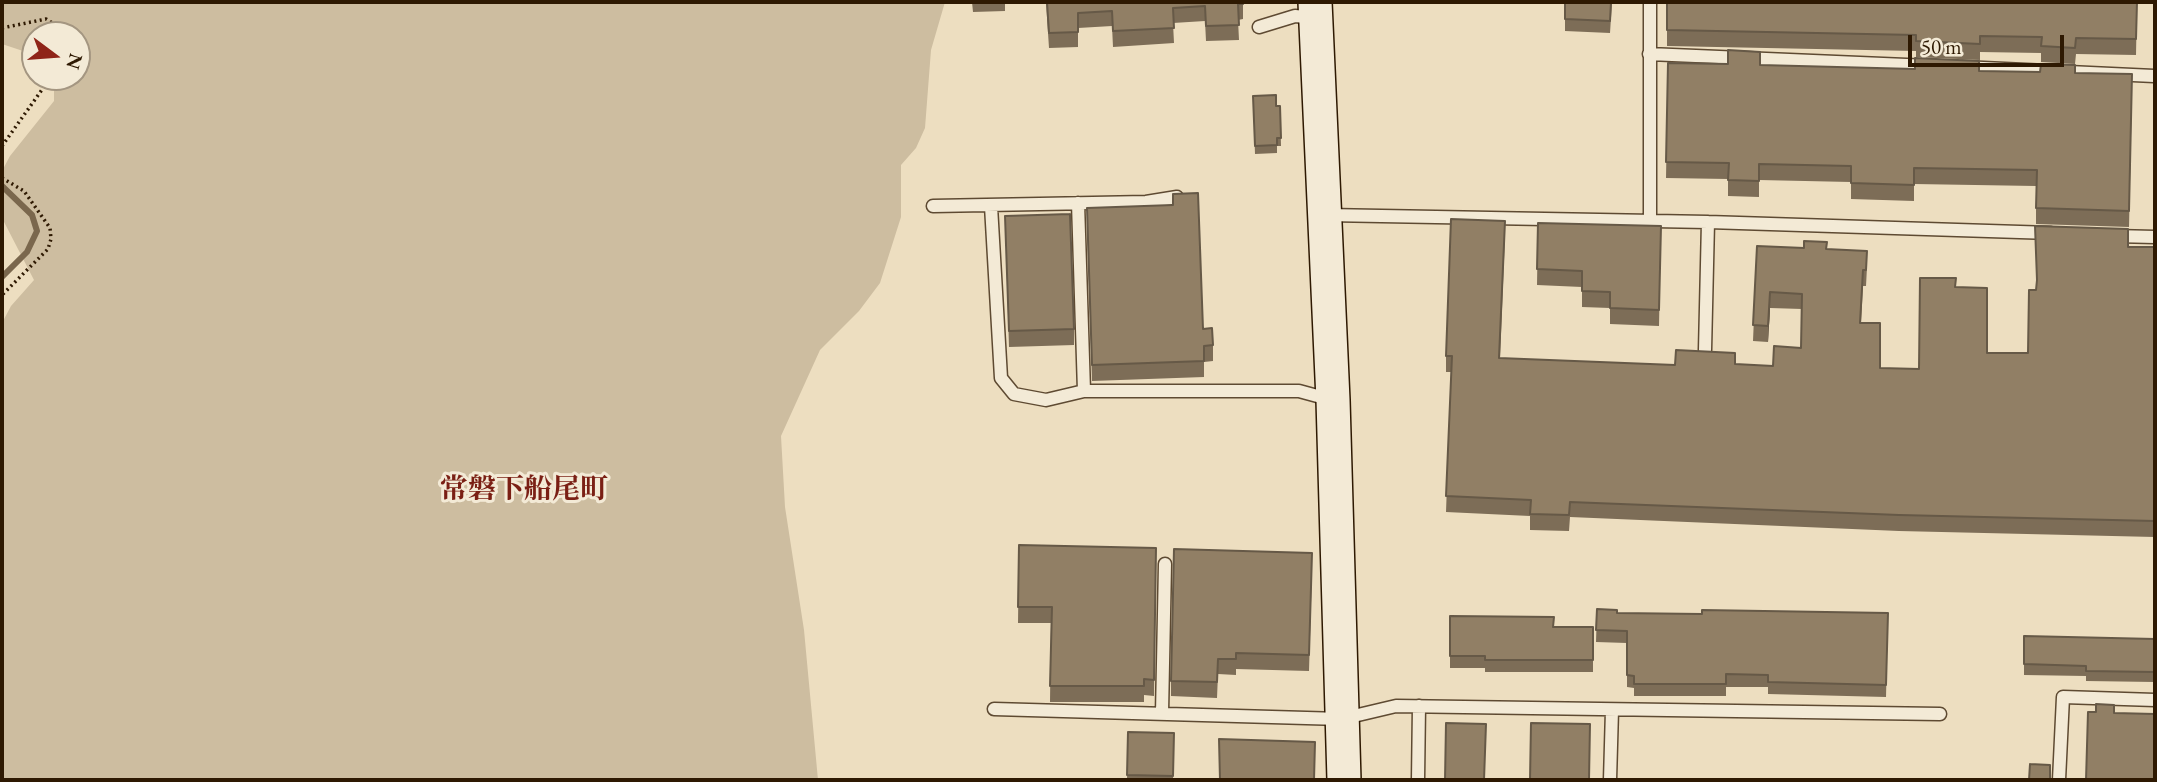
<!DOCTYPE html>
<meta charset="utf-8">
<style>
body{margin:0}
#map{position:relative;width:2157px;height:782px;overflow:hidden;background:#eddec0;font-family:"EB Garamond",serif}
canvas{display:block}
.frame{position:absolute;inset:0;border:4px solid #2e1902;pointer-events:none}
.north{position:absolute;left:21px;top:21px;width:70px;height:70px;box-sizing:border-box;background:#f3ead6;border:2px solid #a49681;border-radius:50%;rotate:106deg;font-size:19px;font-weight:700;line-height:28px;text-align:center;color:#2e1902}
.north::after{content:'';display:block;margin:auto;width:24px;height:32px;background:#8f2418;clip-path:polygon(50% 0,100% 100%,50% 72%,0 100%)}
.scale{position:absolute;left:1908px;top:35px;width:156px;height:32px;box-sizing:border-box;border:4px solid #2e1902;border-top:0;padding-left:9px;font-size:21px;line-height:24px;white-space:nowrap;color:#2e1902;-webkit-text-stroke:5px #f3ead6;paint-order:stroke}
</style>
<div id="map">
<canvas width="2157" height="782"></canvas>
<div class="frame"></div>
<div class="north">N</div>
<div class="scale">50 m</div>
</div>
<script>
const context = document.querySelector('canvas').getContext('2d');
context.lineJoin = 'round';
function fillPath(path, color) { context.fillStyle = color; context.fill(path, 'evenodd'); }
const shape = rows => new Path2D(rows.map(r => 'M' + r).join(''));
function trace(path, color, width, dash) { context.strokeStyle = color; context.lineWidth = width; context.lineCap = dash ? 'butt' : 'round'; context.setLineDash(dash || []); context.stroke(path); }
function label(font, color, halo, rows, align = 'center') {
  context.font = font + ' "EB Garamond","Noto Serif JP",serif'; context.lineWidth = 6; context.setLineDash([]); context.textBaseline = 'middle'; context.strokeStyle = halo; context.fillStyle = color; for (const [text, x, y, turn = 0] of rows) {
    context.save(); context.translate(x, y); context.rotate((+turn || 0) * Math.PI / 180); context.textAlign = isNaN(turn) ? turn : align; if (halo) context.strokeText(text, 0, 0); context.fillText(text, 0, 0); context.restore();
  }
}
fillPath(shape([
 [2,2,945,2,931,50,925,128,916,148,901,165,901,217,880,283,859,311,820,350,781,436,785,507,804,630,818,780,2,780,2,323,11,306,34,280,2,218,2,171,10,156,54,101,54,77,77,77,77,35,35,35,35,55,2,44]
]), '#cdbda0');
trace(shape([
 [2,186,32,215,37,231,27,252,2,277]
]), '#7a674d', 6);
const lane = shape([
 [1259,27,1295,16,1316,18],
 [1649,54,1930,66],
 [1962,67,2154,76],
 [1078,203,1084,391,1299,391,1332,400],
 [933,206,1146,202,1177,197],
 [991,206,1001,378,1014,394,1046,400,1084,391],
 [1327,215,1708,222,2051,233],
 [1650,221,1650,2],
 [2114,236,2155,237],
 [1705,350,1708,222],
 [994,709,1341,719,1396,706,1940,714],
 [1162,713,1165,564],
 [1418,780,1419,706],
 [1610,780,1612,710],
 [2059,780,2063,697,2155,700]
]);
const secondary = shape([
 [1315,2,1333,400,1344,780]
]);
trace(lane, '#5e4a32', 15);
trace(secondary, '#2e1902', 36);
trace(shape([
 [2,28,46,19,54,24,55,35],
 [2,146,51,77],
 [2,178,24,191,50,228,51,239,48,249,2,295]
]), '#2e1902', 3.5, [2, 3.5]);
trace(lane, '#f3ead6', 12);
trace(secondary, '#f3ead6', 33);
fillPath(shape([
 [972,2,1005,2,1005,11,973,12],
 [1046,2,1243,2,1243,19,1238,20,1239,40,1206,41,1205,21,1173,23,1174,43,1113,47,1112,26,1078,28,1078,47,1049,48],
 [1565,2,1612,2,1610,33,1565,31],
 [1667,2,2137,2,2136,55,2076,54,2075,64,2041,62,2041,53,1980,52,1980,60,1916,57,1916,51,1667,46],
 [1668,63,2075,73,2132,90,2129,227,2036,224,2036,186,1914,184,1914,201,1851,199,1851,182,1759,180,1759,197,1728,196,1728,179,1666,178],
 [1253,96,1276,106,1280,106,1281,146,1277,146,1277,153,1255,154],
 [1005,216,1074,329,1074,345,1009,347],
 [1538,223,1661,226,1659,326,1610,324,1610,308,1582,307,1582,287,1537,285],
 [1087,224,1203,329,1213,345,1213,361,1204,362,1204,377,1092,381],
 [2035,226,2128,247,2155,247,2155,537,1899,531,1570,517,1569,531,1530,530,1530,516,1446,512,1451,372,1446,372,1446,356,1505,236,1500,358,1675,365,1735,364,1773,366,1801,348,1802,309,1770,308,1768,342,1753,341,1757,246,1827,249,1867,267,1866,286,1863,286,1861,323,1880,368,1919,369,1956,287,1987,353,2028,353,2037,284],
 [1019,545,1156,548,1154,696,1144,695,1144,702,1050,702,1051,623,1018,623],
 [1312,568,1309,671,1236,669,1236,675,1218,674,1217,698,1171,696,1171,681],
 [1597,609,1617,613,1702,614,1888,613,1886,697,1768,694,1768,687,1726,687,1726,696,1634,696,1634,688,1627,687,1627,643,1596,642],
 [1450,616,1554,627,1593,627,1593,672,1485,672,1485,668,1450,668],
 [2024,636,2155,639,2155,682,2086,681,2086,676,2024,675],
 [1128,732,1174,733,1173,780,1127,780]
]), '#7d6d57');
fillPath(shape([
 [1770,292,1770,308,1768,342,1768,326]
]), '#665947');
const building = shape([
 [1047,2,1243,2,1243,4,1238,4,1239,25,1206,26,1205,6,1173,8,1174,28,1113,31,1112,11,1078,13,1078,32,1049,33,1047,2],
 [1565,2,1611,2,1610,21,1565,19,1565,2],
 [1667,2,2137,2,2136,39,2076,38,2075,48,2041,46,2042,37,1980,36,1980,44,1916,41,1916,35,1667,30,1667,2],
 [1728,50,1760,52,1760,65,1915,69,1915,58,1979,61,1979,71,2040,72,2041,64,2075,65,2075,73,2132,74,2129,211,2036,208,2037,170,1914,168,1914,185,1851,183,1851,166,1759,164,1759,181,1728,180,1729,163,1666,162,1668,63,1728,64,1728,50],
 [1276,95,1276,106,1280,106,1281,138,1277,138,1277,145,1255,146,1253,96,1276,95],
 [1198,193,1203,329,1212,328,1213,345,1204,346,1204,361,1092,365,1087,208,1173,205,1173,194,1198,193],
 [1070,214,1074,329,1009,331,1005,216,1070,214],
 [1451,219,1505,221,1499,358,1675,365,1676,350,1735,353,1735,364,1773,366,1774,346,1801,348,1802,294,1770,292,1768,326,1753,325,1757,246,1804,248,1804,241,1827,242,1826,249,1867,251,1866,270,1863,270,1860,323,1880,323,1880,368,1919,369,1920,278,1956,278,1955,287,1987,288,1987,353,2028,353,2029,290,2036,290,2037,280,2035,226,2128,229,2128,247,2155,247,2155,521,1899,515,1570,502,1569,515,1530,514,1531,500,1446,496,1452,356,1446,356,1451,219],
 [1538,223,1661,226,1659,310,1610,308,1610,292,1582,291,1582,271,1537,269,1538,223],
 [1019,545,1156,548,1154,680,1144,679,1144,686,1050,686,1052,607,1018,607,1019,545],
 [1174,549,1312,553,1309,655,1236,653,1236,659,1218,659,1217,682,1171,681,1174,549],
 [1597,609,1617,610,1617,613,1702,614,1702,610,1888,613,1886,685,1768,682,1768,675,1726,674,1726,684,1634,684,1634,676,1627,675,1627,631,1596,630,1597,609],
 [1450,616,1554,617,1553,627,1593,627,1593,660,1485,660,1485,656,1450,656,1450,616],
 [2024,636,2155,639,2155,672,2086,671,2086,666,2024,664,2024,636],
 [2096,704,2114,705,2114,713,2155,714,2155,780,2086,780,2088,712,2096,712,2096,704],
 [1446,723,1486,724,1484,780,1445,780,1446,723],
 [1531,723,1590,724,1589,780,1530,780,1531,723],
 [1128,732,1174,733,1173,776,1127,775,1128,732],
 [1219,739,1315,742,1314,780,1220,780,1219,739],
 [2030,764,2050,765,2050,780,2029,780,2030,764]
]);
fillPath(building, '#917f65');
trace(building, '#665947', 2);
label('bold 28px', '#7a1f14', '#f3ead6', [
 ["常磐下船尾町",524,490]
]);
</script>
